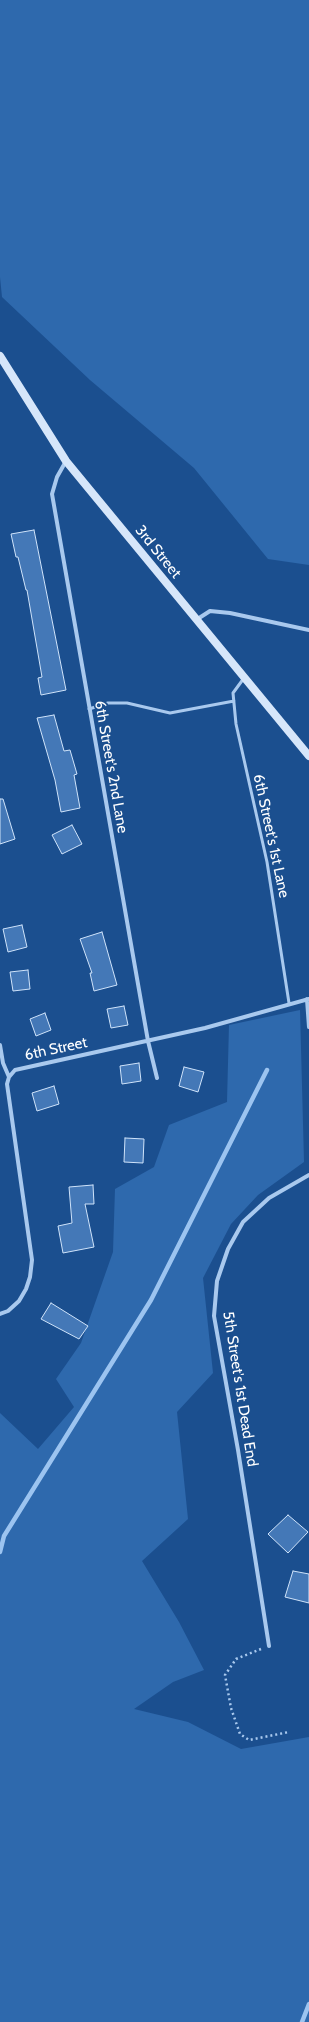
<!DOCTYPE html>
<style>
body{margin:0}
canvas{display:block;background:#1b4f8f}
</style>
<canvas width="309" height="2022"></canvas>
<script>
const context = document.querySelector('canvas').getContext('2d');
context.lineJoin = 'round';
function fillPath(path, color) { context.fillStyle = color; context.fill(path, 'evenodd'); }
const shape = rows => new Path2D(rows.map(r => 'M' + r).join(''));
function trace(path, color, width, dash) { context.strokeStyle = color; context.lineWidth = width; context.lineCap = dash ? 'butt' : 'round'; context.setLineDash(dash || []); context.stroke(path); }
function label(font, color, halo, rows, align = 'center') {
  context.font = font + ' Cabin,sans-serif'; context.lineWidth = 3.5; context.setLineDash([]); context.textBaseline = 'middle'; context.strokeStyle = halo; context.fillStyle = color; for (const [text, x, y, turn = 0] of rows) {
    context.save(); context.translate(x, y); context.rotate((+turn || 0) * Math.PI / 180); context.textAlign = isNaN(turn) ? turn : align; if (halo) context.strokeText(text, 0, 0); context.fillText(text, 0, 0); context.restore();
  }
}
fillPath(shape([
 [0,0,309,0,309,565,268,559,194,468,90,380,2,297,0,277],
 [300,1010,304,1162,258,1195,231,1224,203,1278,213,1373,177,1412,188,1519,142,1561,179,1622,204,1670,173,1682,134,1709,188,1722,241,1749,309,1737,309,2022,0,2022,0,1413,38,1449,74,1407,56,1379,81,1343,113,1252,115,1189,154,1167,169,1125,227,1102,229,1025]
]), '#2e69ad');
trace(shape([
 [0,1552,4,1536,151,1300,267,1070],
 [302,2022,309,2004]
]), '#9cc4f0', 4.5);
const building = shape([
 [34,530,66,690,41,695,38,678,42,677,27,590,26,590,18,557,16,557,11,534,34,530],
 [54,715,64,751,70,750,77,774,74,775,80,808,61,812,55,780,37,718,54,715],
 [0,799,3,799,15,839,0,844,0,799],
 [72,825,82,844,62,854,52,835,72,825],
 [22,925,27,947,8,952,3,929,22,925],
 [102,932,117,985,94,991,90,973,92,973,80,939,102,932],
 [28,970,30,989,13,991,10,972,28,970],
 [124,1006,128,1025,111,1028,107,1009,124,1006],
 [45,1013,51,1030,36,1036,30,1019,45,1013],
 [139,1063,141,1081,122,1084,120,1066,139,1063],
 [184,1067,204,1072,198,1092,179,1086,184,1067],
 [54,1086,59,1104,37,1111,32,1093,54,1086],
 [125,1138,144,1139,143,1163,124,1162,125,1138],
 [93,1185,94,1204,85,1204,94,1247,63,1253,58,1226,72,1223,69,1187,93,1185],
 [51,1303,88,1326,79,1339,41,1319,51,1303],
 [288,1515,308,1532,288,1553,268,1534,288,1515],
 [293,1571,309,1574,309,1603,285,1597,293,1571]
]);
fillPath(building, '#4478b7');
trace(building, '#cfe3fa', 1);
trace(shape([
 [261,1649,236,1659,225,1675,231,1708,240,1734,249,1740,289,1732]
]), '#a9c9ee', 2.5, [2, 3]);
trace(shape([
 [244,678,233,693,236,724,267,862,289,1003],
 [89,709,108,703,127,703,170,713,234,701]
]), '#a9c9ee', 3);
trace(shape([
 [66,461,57,477,52,494,148,1041,157,1078],
 [196,620,210,611,230,613,309,630],
 [307,999,309,1027],
 [0,1045,3,1063,9,1077],
 [0,1314,8,1311,19,1301,26,1289,30,1277,32,1260,7,1084,9,1077,15,1070,205,1028,309,999],
 [269,1646,238,1450,214,1316,217,1281,228,1249,243,1222,269,1198,309,1175]
]), '#a9c9ee', 4);
trace(shape([
 [0,356,66,461,309,756]
]), '#d6e6fa', 8);
label('15px', '#fff', '#1b4f8f', [
 ["3rd Street",158,552,51],
 ["6th Street's 2nd Lane",111,767,80],
 ["6th Street's 1st Lane",271,836,78],
 ["6th Street",56,1049,-12],
 ["5th Street's 1st Dead End",240,1389,81]
]);
</script>
